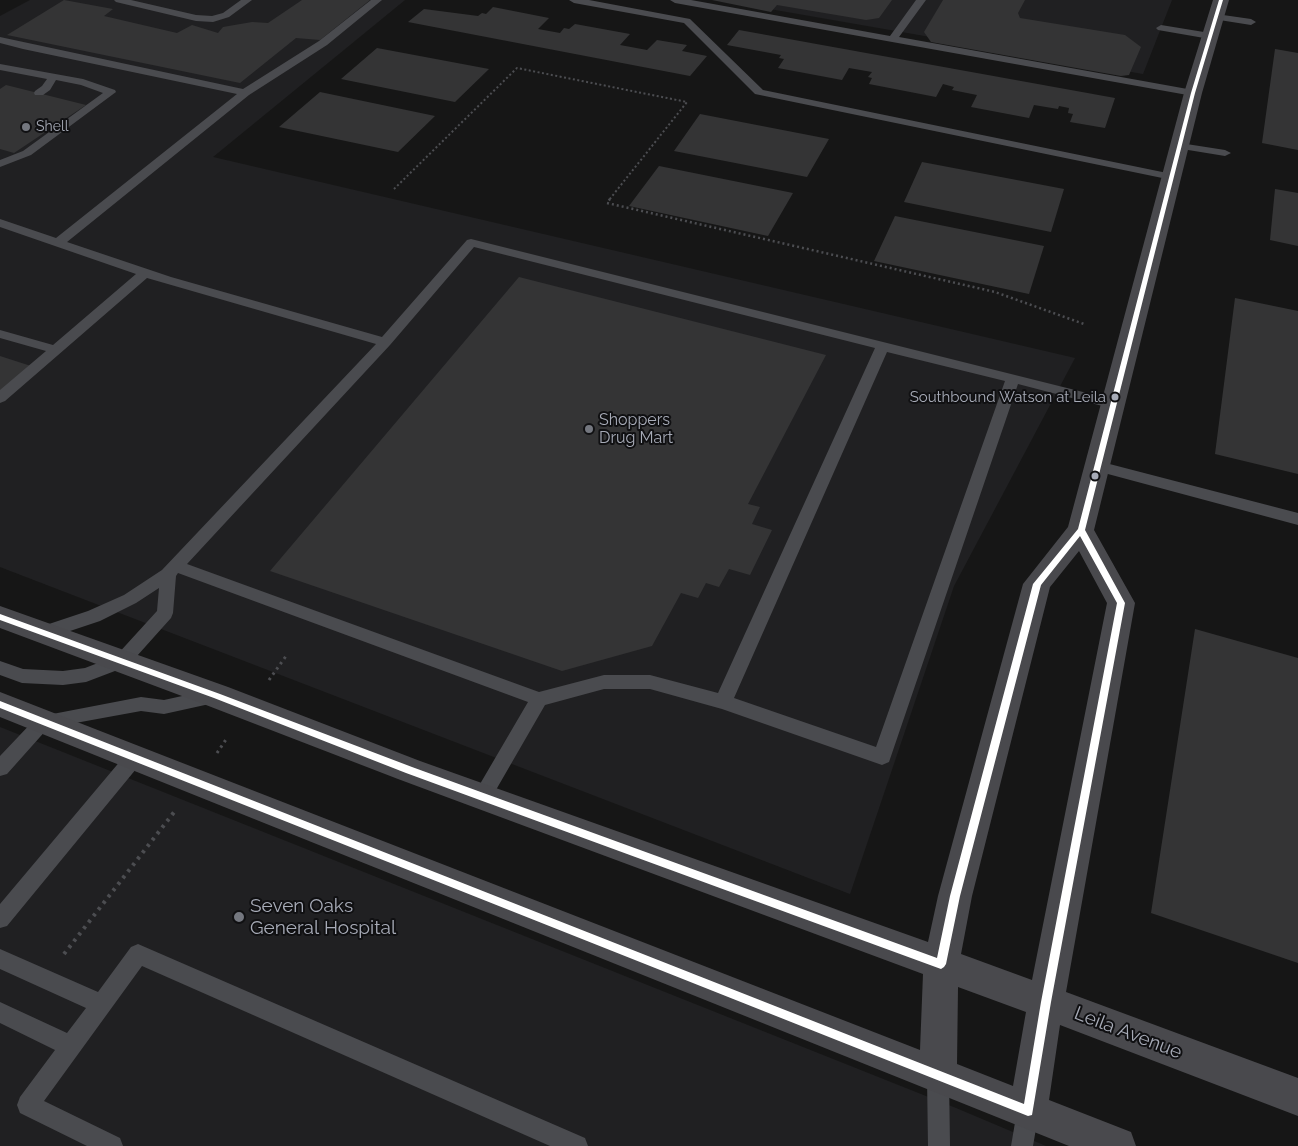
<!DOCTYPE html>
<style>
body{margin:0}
canvas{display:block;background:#161616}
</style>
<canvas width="1298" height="1146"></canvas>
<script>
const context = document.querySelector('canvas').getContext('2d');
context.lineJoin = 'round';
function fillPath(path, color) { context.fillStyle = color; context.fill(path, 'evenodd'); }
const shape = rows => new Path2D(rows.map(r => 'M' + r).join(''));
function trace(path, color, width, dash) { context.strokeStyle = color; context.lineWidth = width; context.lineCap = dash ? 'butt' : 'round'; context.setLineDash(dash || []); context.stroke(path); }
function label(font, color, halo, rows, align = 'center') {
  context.font = font + ' Raleway,sans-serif'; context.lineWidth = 4; context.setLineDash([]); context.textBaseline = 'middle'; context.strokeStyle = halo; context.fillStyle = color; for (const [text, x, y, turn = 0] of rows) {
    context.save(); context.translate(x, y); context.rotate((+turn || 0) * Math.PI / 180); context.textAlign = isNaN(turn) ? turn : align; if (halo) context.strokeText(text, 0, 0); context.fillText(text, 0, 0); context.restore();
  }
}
fillPath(shape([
 [30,0,405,0,213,157,1075,358,954,586,850,894,0,567,0,16],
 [718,0,1172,0,1143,74],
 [0,727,956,1108,1046,1146,0,1146]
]), '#202022');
fillPath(shape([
 [64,0,113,9,104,16,177,33,192,25,218,33,223,27,252,22,268,23,302,0,370,0,320,40,296,38,240,83,7,35],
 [712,0,892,0,879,18,866,20,777,5,771,12],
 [943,0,1025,0,1018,13,1020,18,1125,35,1141,47,1129,75,1121,76,931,42,924,32],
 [493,7,549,18,538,29,560,33,564,28,569,29,575,24,630,34,620,45,647,50,657,40,687,45,682,51,707,56,690,76,408,22,424,9,478,16,482,13,486,14],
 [739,30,1115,98,1105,128,1070,122,1073,114,1068,113,1069,108,1059,106,1058,109,1034,105,1029,118,971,107,977,95,952,90,954,87,943,84,936,97,869,84,872,78,868,77,872,72,849,68,842,80,778,68,784,59,779,58,781,55,727,45],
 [377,48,489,69,455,102,341,79],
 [1275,49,1298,53,1298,150,1262,143],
 [6,85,86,105,14,153,0,149,0,89],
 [320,92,435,116,398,152,279,127],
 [700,114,829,139,807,177,674,151],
 [922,162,1064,189,1051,232,904,202],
 [659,166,793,193,768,236,629,206],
 [1275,189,1298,193,1298,246,1270,240],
 [895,216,1044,246,1029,294,874,261],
 [519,277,826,355,748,504,760,507,752,524,772,530,750,575,729,569,719,587,706,583,698,598,681,593,652,646,562,671,270,571],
 [1235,298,1298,311,1298,474,1215,454],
 [0,356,31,366,0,391],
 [1195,629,1298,658,1298,963,1151,913]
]), '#343435');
trace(shape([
 [394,189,517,68,687,102,609,200]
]), '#4c4d51', 2, [2, 2.5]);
trace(shape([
 [610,199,607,203,995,292,1084,324]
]), '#4c4d51', 2.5, [2, 3]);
trace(shape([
 [269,680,286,656],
 [217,753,227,738]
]), '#4c4d51', 3, [2.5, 4]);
trace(shape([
 [64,954,175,811]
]), '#4c4d51', 4, [3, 5]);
fillPath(shape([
 [114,0,131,0,196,15,212,16,223,13,241,0,252,0,229,17,213,22,196,21,116,2,114,0],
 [371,0,382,0,327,45,249,95,67,242,171,277,382,337,467,240,471,239,1119,401,1121,404,1119,407,1114,409,1018,384,889,762,882,765,722,709,650,689,604,689,545,705,489,802,482,804,475,802,473,796,528,702,178,573,176,576,173,613,171,618,128,666,86,682,63,685,22,683,0,675,0,661,23,669,63,671,85,668,116,656,157,611,159,588,136,603,100,621,43,640,37,638,35,633,37,628,88,611,124,595,162,570,376,344,147,278,5,401,0,403,0,390,46,351,0,338,0,330,53,345,136,274,0,227,0,219,56,238,237,94,23,49,0,43,0,37,243,89,319,41,371,0],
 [474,247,875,348,718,693,650,675,604,675,539,692,187,564,390,345,474,247],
 [887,352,1005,381,876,747,734,698,887,352],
 [569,0,589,0,690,19,763,90,1172,174,1178,177,1172,180,755,94,684,23,574,3,569,0],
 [670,0,691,0,890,36,916,0,926,0,899,37,1193,90,1198,93,1193,96,675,3,670,0],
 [1216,14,1251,19,1256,22,1251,25,1213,19,1213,15,1216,14],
 [1161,25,1210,33,1215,36,1210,39,1158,30,1156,28,1161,25],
 [0,64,83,79,115,90,116,92,31,155,0,167,0,160,23,151,103,93,81,85,56,80,50,90,43,95,35,95,34,93,35,91,42,86,47,79,0,70,0,64],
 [1180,143,1225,150,1231,153,1225,156,1176,148,1174,146,1180,143],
 [1098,461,1298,513,1298,525,1093,470,1091,466,1093,462,1098,461],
 [214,689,220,691,223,696,220,701,214,703,164,714,141,711,48,728,7,774,0,776,0,756,37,717,141,697,164,700,214,689],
 [134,750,141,753,143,758,141,763,7,926,0,928,0,904,127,753,134,750],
 [138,944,585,1138,588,1146,550,1146,142,966,44,1101,120,1138,123,1146,87,1146,20,1113,17,1105,20,1097,55,1050,0,1023,0,1002,67,1033,86,1008,0,969,0,949,98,992,131,947,138,944],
 [938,1065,946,1068,949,1076,950,1146,928,1146,927,1076,930,1068,938,1065],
 [1028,1100,1036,1103,1039,1111,1033,1146,1011,1146,1017,1111,1020,1103,1028,1100]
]), '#4a4b4f');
fillPath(shape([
 [1213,0,1229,0,1202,93,1094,530,1135,603,1066,992,1298,1078,1298,1116,1060,1025,1049,1100,1131,1132,1136,1146,1069,1146,0,717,0,692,920,1050,923,974,398,779,206,705,0,628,0,606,228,687,420,761,928,942,938,896,1023,584,1068,527,1184,93,1213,0],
 [1079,551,1107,603,1032,980,961,954,972,896,1050,587,1079,551],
 [958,987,1026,1012,1013,1086,957,1064,958,987]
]), '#49494d');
fillPath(shape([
 [1219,0,1223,0,1195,93,1085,530,1125,603,1051,1002,1032,1115,1028,1116,0,708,0,701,1024,1104,1041,1002,1117,603,1080,536,1041,585,960,896,946,964,944,967,941,969,406,773,214,698,0,620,0,614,220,694,412,767,937,958,950,896,1033,584,1078,529,1191,93,1219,0]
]), '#fff');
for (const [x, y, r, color] of [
 [26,127,5,"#74777f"],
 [1115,397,4.5,"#a7abb7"],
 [589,429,5,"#74777f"],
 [1095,476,4.5,"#a7abb7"],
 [239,917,6,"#74777f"]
]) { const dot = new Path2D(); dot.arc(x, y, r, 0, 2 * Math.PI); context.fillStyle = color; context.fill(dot); trace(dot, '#101012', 2); }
label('14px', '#a7abb7', '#101012', [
 ["Shell",36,127]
], 'left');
label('15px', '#a7abb7', '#101012', [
 ["Southbound Watson at Leila",1106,397]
], 'right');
label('16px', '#a7abb7', '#101012', [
 ["Shoppers",599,420],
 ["Drug Mart",599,438]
], 'left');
label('19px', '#a7abb7', '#101012', [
 ["Seven Oaks",250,906],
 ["General Hospital",250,928]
], 'left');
label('19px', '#a7abb7', '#101012', [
 ["Leila Avenue",1128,1033,21]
]);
</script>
